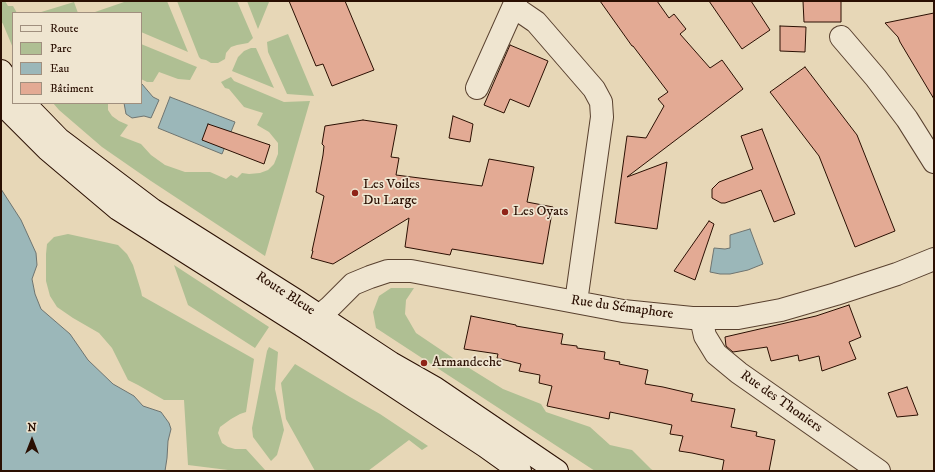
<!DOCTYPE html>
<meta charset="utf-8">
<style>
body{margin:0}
#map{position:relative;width:935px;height:472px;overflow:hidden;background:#e7d7b7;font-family:"IM FELL DW Pica",serif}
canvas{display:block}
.frame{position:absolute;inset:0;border:2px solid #2a0f02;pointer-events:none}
.legend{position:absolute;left:12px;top:12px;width:130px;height:92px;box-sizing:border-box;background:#efe5d0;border:1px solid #a08f7e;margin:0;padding:5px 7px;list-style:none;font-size:12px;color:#2a0f02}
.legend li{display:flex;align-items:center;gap:8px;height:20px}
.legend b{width:20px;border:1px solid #a08f7e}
.north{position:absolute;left:12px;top:420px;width:40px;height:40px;-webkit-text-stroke:3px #efe5d0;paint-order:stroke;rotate:0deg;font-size:11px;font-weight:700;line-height:16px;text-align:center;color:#2a0f02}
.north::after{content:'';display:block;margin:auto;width:14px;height:18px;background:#2a0f02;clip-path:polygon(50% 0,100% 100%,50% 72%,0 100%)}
</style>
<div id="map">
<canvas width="935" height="472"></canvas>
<div class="frame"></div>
<ul class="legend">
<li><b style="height:5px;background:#efe5d0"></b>Route</li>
<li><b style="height:11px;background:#afbf93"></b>Parc</li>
<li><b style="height:11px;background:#9bb7b9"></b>Eau</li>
<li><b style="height:11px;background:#e3aa94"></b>Bâtiment</li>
</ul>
<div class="north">N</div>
</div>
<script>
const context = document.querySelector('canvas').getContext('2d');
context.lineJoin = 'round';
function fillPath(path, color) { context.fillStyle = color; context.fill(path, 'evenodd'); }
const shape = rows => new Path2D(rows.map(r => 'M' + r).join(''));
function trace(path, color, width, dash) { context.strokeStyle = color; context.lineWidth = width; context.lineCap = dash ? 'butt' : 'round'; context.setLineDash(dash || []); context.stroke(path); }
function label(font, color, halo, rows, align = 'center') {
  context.font = font + ' "IM FELL DW Pica",serif'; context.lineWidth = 3.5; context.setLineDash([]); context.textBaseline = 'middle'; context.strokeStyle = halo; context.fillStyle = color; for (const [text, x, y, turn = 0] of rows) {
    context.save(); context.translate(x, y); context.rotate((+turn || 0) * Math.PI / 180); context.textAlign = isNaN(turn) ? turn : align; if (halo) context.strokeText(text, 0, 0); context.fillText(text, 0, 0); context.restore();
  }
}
fillPath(shape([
 [1,1,5,1,8,6,13,6,17,13,13,13,13,48,3,24,1,21],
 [127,1,167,1,188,52,141,32,141,13,95,12],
 [177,1,237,1,253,38,248,43,237,45,231,47,226,53,225,59,218,63,211,63,206,60,201,59,199,57],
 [247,1,269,1,269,2,258,29],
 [74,2,78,13,38,13],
 [288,34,314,96,287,94,268,52,267,42],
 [141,44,197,67,190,80,178,79,159,72,153,82,147,82,141,79],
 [251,48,256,48,274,88,232,71,238,57,244,51],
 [231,77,234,81,284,102,310,101,265,256,151,181,102,147,59,110,53,103,108,103,108,110,112,116,119,121,128,125,120,136,141,144,151,155,165,165,185,172,210,172,226,179,231,175,237,178,242,173,249,174,260,173,268,170,274,164,278,154,278,143,269,132,257,125,263,113,244,107,229,89,225,88,221,82],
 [68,234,118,245,127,254,133,265,141,291,142,296,254,359,246,412,240,414,231,419,220,427,218,433,222,443,228,447,235,449,246,449,266,471,236,471,188,465,184,400,164,400,138,385,128,380,112,348,99,333,73,318,57,307,50,296,46,281,46,254,47,244,54,237],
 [174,265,269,327,255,348,188,305],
 [391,288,414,288,406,300,405,314,416,333,453,358,503,389,541,404,546,412,590,427,610,445,632,450,651,469,654,471,595,471,376,328,373,312,379,296],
 [269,347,278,352,275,389,284,430,277,455,271,461,253,437,252,428,267,351],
 [295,364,350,397,380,414,428,446,422,450,409,440,368,471,315,471,286,419,281,383]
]), '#afbf93');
const water = shape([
 [141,84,142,84,153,97,159,100,151,118,144,116,132,118,126,114,124,103,141,103,141,84],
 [170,97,235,122,222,154,158,128,170,97],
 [1,189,21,220,36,253,37,265,32,279,35,294,41,309,70,334,88,360,113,384,134,396,143,406,161,412,169,423,171,429,168,441,167,458,165,471,1,471,1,189],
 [750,229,763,264,748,270,730,274,720,274,710,272,714,248,725,249,730,248,730,235,750,229]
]);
fillPath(water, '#9bb7b9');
trace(water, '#6e7470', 1);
const building = shape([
 [289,1,345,1,374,70,332,86,323,64,316,66,289,1],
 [600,1,657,1,669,18,674,14,686,29,680,34,710,68,722,60,743,89,627,177,667,162,657,229,615,223,627,136,646,138,664,106,658,99,668,92,633,46,632,46,600,1],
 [709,1,751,1,770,30,742,49,709,1],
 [803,1,841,1,841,22,804,22,803,1],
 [934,13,934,99,900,42,898,37,885,23,934,13],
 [780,26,806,27,805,52,780,51,780,26],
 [510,45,548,61,529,107,510,99,504,113,484,105,510,45],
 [805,67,857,135,895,231,855,247,819,156,770,92,805,67],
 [453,116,473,124,470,142,449,138,453,116],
 [363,120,397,125,391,157,399,158,396,175,482,186,489,159,534,167,527,202,553,207,543,264,452,249,450,255,405,247,409,218,333,264,311,258,313,251,312,251,324,196,316,192,323,155,324,146,322,144,325,126,363,120],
 [208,124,270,145,264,164,202,140,208,124],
 [762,129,795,214,774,222,761,190,725,203,721,203,712,198,712,189,719,182,753,169,741,136,762,129],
 [709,221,714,224,695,280,674,271,709,221],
 [849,305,861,337,849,342,856,359,822,371,819,356,799,361,798,355,771,361,767,347,733,352,726,346,725,337,816,316,849,305],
 [471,316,516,325,516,326,563,334,561,344,577,346,577,348,605,352,604,359,620,362,619,364,648,370,645,384,663,387,693,394,691,401,735,409,731,427,757,432,756,436,775,440,769,471,722,471,724,460,692,453,679,451,683,436,670,434,672,425,610,412,609,419,547,406,552,386,539,383,540,375,519,371,521,364,497,358,498,354,464,349,471,316],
 [907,387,918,415,897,417,888,393,907,387]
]);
fillPath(building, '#e3aa94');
trace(building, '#2a0f02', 1);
const street = shape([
 [514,7,536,22,594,89,601,102,602,117,576,302],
 [841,37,876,78,907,119,934,162],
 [477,88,516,1],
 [701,318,705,336,716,354,739,373,879,471],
 [309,330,319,316,330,307,353,284,370,277,388,271,411,271,623,311,692,318,738,318,781,310,836,294,897,274,934,259]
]);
const secondary = shape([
 [1,71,13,88],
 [1,100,10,112,47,149,118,209,309,330,485,446,520,471],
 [24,103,59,139,153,210,297,301,391,363,435,388,557,471]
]);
trace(street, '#59412f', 24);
trace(secondary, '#2a0f02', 24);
trace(street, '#efe5d0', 22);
trace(secondary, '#efe5d0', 22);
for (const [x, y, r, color] of [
 [355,193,4,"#8f2418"],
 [505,212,4,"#8f2418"],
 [424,363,4,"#8f2418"]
]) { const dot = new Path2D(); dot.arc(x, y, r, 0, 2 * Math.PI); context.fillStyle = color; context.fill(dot); trace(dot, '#efe5d0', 1.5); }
label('14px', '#2a0f02', '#efe5d0', [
 ["Les Voiles",363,185],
 ["Du Large",363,201],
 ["Les Oyats",513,212],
 ["Armandeche",432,363]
], 'left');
label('14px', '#2a0f02', '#efe5d0', [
 ["Route Bleue",285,294,33],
 ["Rue du Sémaphore",622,308,8],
 ["Rue des Thoniers",781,402,35]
]);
</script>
